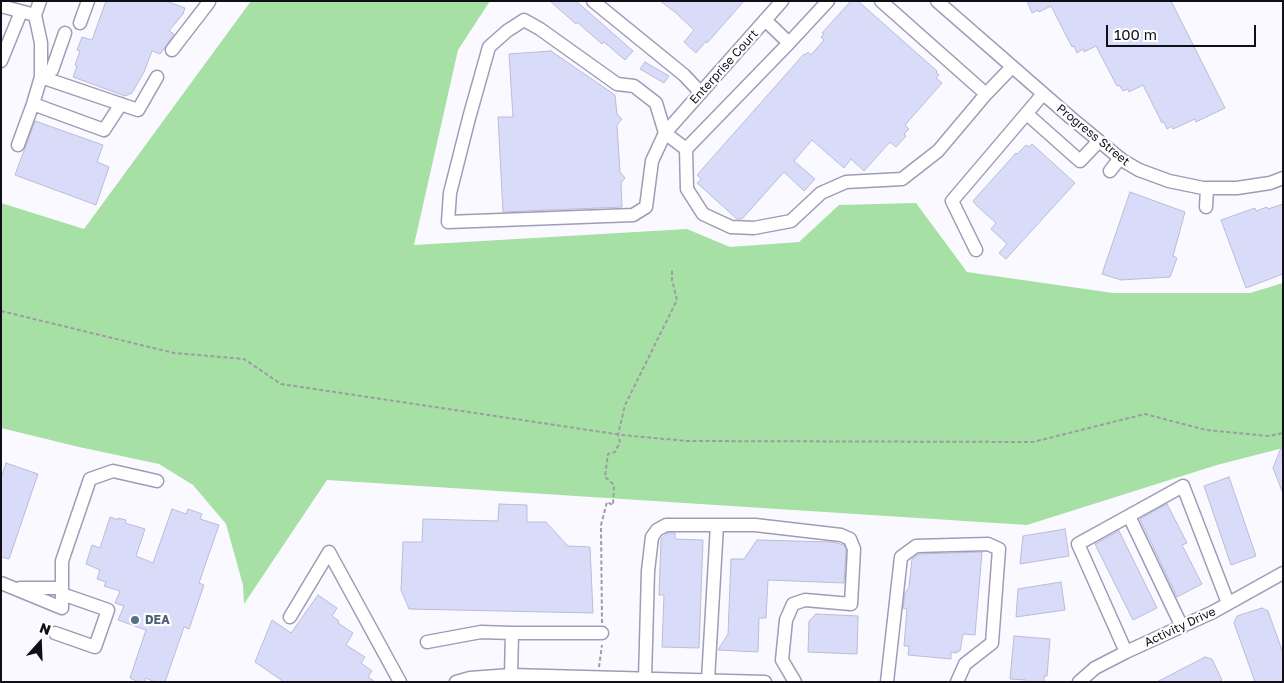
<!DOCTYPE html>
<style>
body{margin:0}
#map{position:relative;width:1284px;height:683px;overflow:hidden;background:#faf9ff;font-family:"Golos Text",sans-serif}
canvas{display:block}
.frame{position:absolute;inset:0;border:2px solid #100e17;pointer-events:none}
.north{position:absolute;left:15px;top:618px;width:50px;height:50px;-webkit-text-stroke:4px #fff;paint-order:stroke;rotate:20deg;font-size:14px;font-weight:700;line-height:20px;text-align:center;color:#100e17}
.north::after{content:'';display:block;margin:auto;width:18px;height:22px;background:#100e17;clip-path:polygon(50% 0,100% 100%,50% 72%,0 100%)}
.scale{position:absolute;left:1106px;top:25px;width:150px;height:22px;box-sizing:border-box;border:2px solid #100e17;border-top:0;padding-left:6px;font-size:15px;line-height:18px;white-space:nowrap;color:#100e17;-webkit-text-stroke:4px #fff;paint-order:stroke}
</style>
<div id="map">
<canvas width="1284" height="683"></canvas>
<div class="frame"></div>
<div class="north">N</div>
<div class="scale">100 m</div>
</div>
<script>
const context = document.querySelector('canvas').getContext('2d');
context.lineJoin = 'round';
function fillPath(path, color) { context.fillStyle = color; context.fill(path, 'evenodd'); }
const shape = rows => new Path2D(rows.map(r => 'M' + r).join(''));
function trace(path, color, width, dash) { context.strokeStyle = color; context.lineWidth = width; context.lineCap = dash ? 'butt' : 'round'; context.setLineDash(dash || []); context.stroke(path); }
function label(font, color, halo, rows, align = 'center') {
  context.font = font + ' "Golos Text",sans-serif'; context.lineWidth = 4.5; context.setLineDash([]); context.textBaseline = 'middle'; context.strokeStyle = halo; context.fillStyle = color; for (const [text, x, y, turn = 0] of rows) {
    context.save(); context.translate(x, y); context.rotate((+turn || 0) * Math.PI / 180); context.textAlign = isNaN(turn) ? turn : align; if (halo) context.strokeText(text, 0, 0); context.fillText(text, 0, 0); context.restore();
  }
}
fillPath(shape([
 [251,1,490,1,458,50,414,245,687,229,730,247,799,242,839,205,916,203,967,272,1113,293,1250,293,1283,283,1283,448,1217,465,1027,525,327,480,244,604,243,585,226,524,193,485,159,464,79,447,1,428,1,203,84,229]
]), '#a7e0a4');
const building = shape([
 [106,1,166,1,185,8,183,14,169,31,174,34,164,49,160,54,152,51,144,72,132,93,125,96,73,77,77,66,75,65,80,51,77,50,82,37,92,40,106,1],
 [550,1,576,1,633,51,625,60,604,42,602,44,577,22,576,24,550,1],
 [660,1,744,1,707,43,706,41,696,53,684,42,694,30,675,12,660,1],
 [851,1,858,1,937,71,936,72,939,75,936,78,942,83,905,125,909,129,904,134,906,136,896,147,890,142,864,171,851,159,844,168,812,140,794,161,815,179,804,191,784,172,742,219,737,219,697,183,701,179,697,175,804,54,805,55,808,52,811,55,824,40,821,37,824,34,822,33,851,1],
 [1027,1,1171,1,1225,108,1196,122,1195,119,1173,129,1172,126,1167,129,1164,122,1162,123,1143,85,1129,92,1128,89,1123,91,1119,85,1117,86,1096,46,1084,52,1083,49,1077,53,1074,46,1072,47,1051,6,1039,12,1038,10,1032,13,1027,1],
 [551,51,615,95,617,114,622,119,617,125,620,172,625,178,621,183,622,207,503,212,498,117,513,117,509,54,551,51],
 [645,62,669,76,664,83,640,69,645,62],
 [35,121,103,145,97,162,109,167,96,205,15,175,35,121],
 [1032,144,1075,183,1006,259,999,253,1007,244,991,229,996,223,976,205,973,201,1016,153,1017,154,1026,145,1029,147,1032,144],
 [1130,192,1185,212,1173,256,1177,258,1170,277,1121,280,1102,274,1130,192],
 [1283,204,1283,274,1246,288,1221,220,1255,208,1256,211,1267,207,1268,209,1283,204],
 [1282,445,1283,491,1282,491,1273,468,1282,445],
 [6,463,38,474,9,559,1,557,1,478,6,463],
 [1229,477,1256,556,1231,565,1204,486,1229,477],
 [499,504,527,505,527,522,546,522,568,546,590,547,593,613,409,609,401,590,403,542,422,542,423,519,498,521,499,504],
 [1167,504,1187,543,1182,545,1202,584,1177,597,1140,519,1167,504],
 [172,509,186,514,188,509,202,514,200,519,219,525,199,583,204,585,189,629,184,627,165,682,155,682,146,678,144,682,139,682,130,678,146,630,118,620,124,606,115,603,120,591,104,586,106,582,97,579,100,570,86,564,92,545,100,548,110,517,118,520,118,518,126,520,125,523,145,529,136,556,153,563,172,509],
 [1065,529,1069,556,1020,564,1023,536,1065,529],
 [1119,531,1157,608,1133,620,1095,544,1119,531],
 [668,533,675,533,675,539,703,540,699,648,662,647,664,595,659,595,661,539,668,533],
 [757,540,833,542,844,545,846,550,844,583,768,580,766,618,759,618,758,652,718,650,728,634,731,559,744,559,757,540],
 [982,552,975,635,963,634,960,651,957,651,957,653,951,652,951,659,908,655,909,646,904,646,907,609,903,608,905,593,909,587,912,559,919,554,982,552],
 [1061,582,1065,610,1016,617,1018,589,1061,582],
 [318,595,337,608,332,616,339,621,338,623,353,633,346,645,365,657,361,663,372,671,368,677,375,682,284,682,255,662,272,620,291,633,318,595],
 [1262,608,1268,611,1283,653,1283,682,1255,682,1234,623,1237,616,1262,608],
 [816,614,858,616,857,654,808,652,809,621,816,614],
 [1014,636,1050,639,1047,676,1044,676,1044,682,1026,682,1026,680,1010,679,1014,636],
 [1205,657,1212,659,1222,680,1218,682,1157,682,1205,657]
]);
fillPath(building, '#d9dcf8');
trace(building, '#babcd8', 1);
const minor = shape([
 [593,1,684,75,701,93],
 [782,1,665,133,652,161,646,207,633,215,448,222,450,193,469,118,489,47,507,31,524,20,540,29,617,84,634,86,656,103,665,133,686,149,687,189,703,214,731,227,754,228,791,221,821,193,846,182,902,179,938,151,986,94,881,1],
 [937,1,1070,117,1122,160,1139,170,1169,181,1203,188,1237,188,1270,183,1283,178],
 [1,6,35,15,40,1],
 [765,20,789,43,828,1],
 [80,23,88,1],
 [172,50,209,2],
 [1,61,21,12],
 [41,77,138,110,157,77],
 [41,77,52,70,65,33],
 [986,94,1012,67],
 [33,104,104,130,121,104],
 [1027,114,1080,161,1099,141],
 [18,145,33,104,41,77,41,43,35,15],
 [686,149,789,43],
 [1110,171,1120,158],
 [1206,207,1207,188],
 [976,250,952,201,1043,94],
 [1129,516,1182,627],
 [1,583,62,608,62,561,90,479,113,471,157,481],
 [20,588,62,588],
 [290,617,329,552,400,682],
 [55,633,95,647,108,610,62,594],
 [512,633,602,633],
 [427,642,481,632,512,633,511,675],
 [1126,652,1078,544,1183,486,1228,603],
 [645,679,648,571,652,537,657,530,666,525,755,525,841,535,850,539,854,549,851,604,805,600,793,604,786,620,782,660,795,682],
 [708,680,717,525],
 [456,682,470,678,511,675,765,682],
 [887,682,901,557,916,546,988,544,999,549,992,643,965,664,957,682],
 [1079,682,1095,668,1126,652,1213,612,1283,573]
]);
trace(minor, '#a09bb6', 15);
trace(shape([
 [1,311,174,353,244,359,281,384,622,435,687,441,1033,442,1145,414,1206,430,1269,436,1283,433],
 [602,623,601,525,607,502,613,505,614,485,605,477,608,454,615,452,620,442,618,435,625,405,677,300,672,280,672,269],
 [599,667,602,645]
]), '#9d9ca3', 2, [4, 2.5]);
trace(minor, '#fff', 12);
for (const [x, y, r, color] of [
 [135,620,5,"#5c6f8a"]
]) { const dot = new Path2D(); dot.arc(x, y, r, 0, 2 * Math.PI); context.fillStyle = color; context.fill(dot); trace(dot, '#fff', 2); }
label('12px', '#100e17', '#fff', [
 ["Enterprise Court",724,67,-48],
 ["Progress Street",1093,135,39],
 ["Activity Drive",1180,627,-25]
]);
label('bold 12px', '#4e5e75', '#fff', [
 ["DEA",145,620]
], 'left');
</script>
